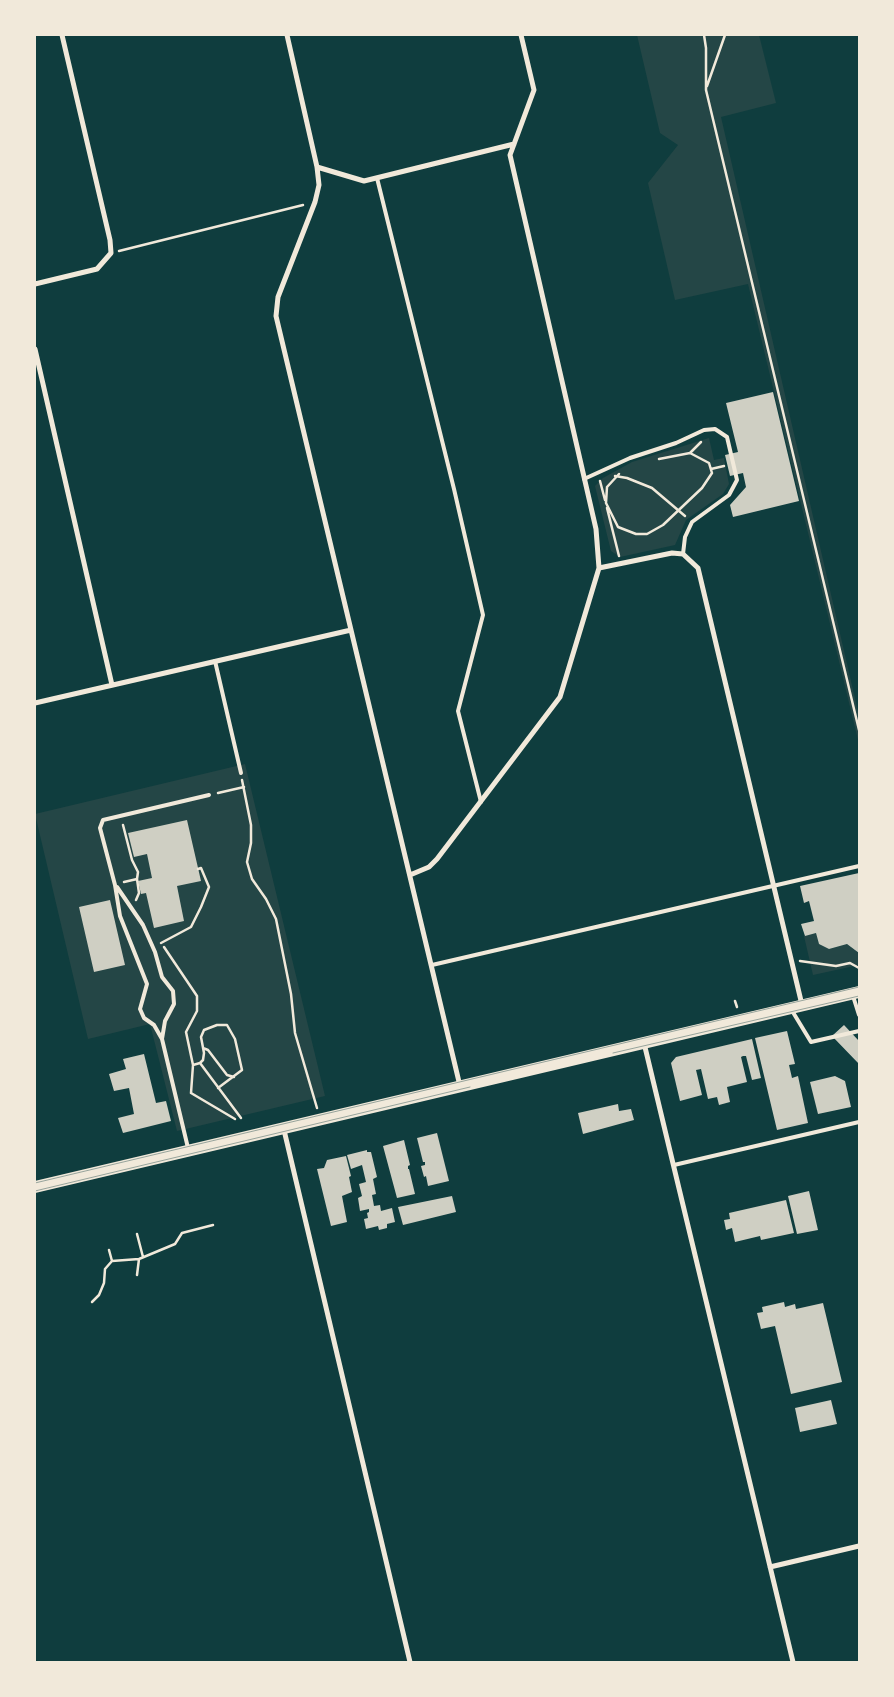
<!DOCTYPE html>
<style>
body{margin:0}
#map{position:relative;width:894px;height:1697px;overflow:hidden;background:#0f3d3e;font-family:Roboto,sans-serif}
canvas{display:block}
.frame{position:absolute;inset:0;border:36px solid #f1e9da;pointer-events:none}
</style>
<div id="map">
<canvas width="894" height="1697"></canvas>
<div class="frame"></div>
</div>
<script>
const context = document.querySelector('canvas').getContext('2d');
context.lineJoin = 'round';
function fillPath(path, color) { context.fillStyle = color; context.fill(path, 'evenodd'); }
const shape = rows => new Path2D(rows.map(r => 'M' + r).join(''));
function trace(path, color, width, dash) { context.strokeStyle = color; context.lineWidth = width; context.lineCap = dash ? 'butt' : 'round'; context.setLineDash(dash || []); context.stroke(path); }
fillPath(shape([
 [637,35,759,35,776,103,721,117,859,716,859,744,748,284,675,300,648,183,678,145,660,133],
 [709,438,714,460,724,458,729,484,723,494,686,520,675,545,620,557,611,551,595,486,603,478,632,462],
 [245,764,325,1096,177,1131,150,1024,88,1039,35,814],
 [816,933,819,944,829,949,847,944,859,953,859,965,813,975,804,936]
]), '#244646');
fillPath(shape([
 [773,392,799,501,733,517,730,505,746,487,743,473,730,476,725,455,738,452,726,403],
 [187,820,201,881,177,886,184,921,154,928,146,893,141,894,138,881,152,878,147,854,134,857,128,833],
 [859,873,859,953,847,944,829,949,819,944,816,933,805,936,801,924,814,921,809,901,804,903,800,886],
 [110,900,125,965,94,972,79,907],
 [844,1025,859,1041,859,1064,832,1036],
 [787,1031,795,1064,789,1065,792,1078,798,1076,808,1123,777,1130,755,1038],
 [752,1039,761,1078,752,1080,746,1056,743,1056,741,1057,747,1082,727,1087,730,1102,719,1105,717,1097,708,1099,701,1069,696,1070,702,1095,680,1101,671,1063,676,1057],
 [144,1054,156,1103,166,1101,171,1121,123,1133,118,1118,134,1114,129,1088,114,1091,109,1074,126,1069,123,1059],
 [835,1076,845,1081,851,1107,818,1114,810,1082],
 [618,1104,619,1111,631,1109,634,1120,583,1134,578,1113],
 [437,1133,449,1181,428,1186,426,1176,424,1177,421,1166,425,1165,425,1162,423,1162,417,1138],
 [404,1140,410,1165,408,1166,408,1169,409,1169,415,1194,397,1198,383,1146],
 [367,1150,367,1152,371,1152,377,1177,373,1179,376,1194,372,1195,374,1206,380,1205,381,1211,392,1208,395,1222,387,1224,387,1228,379,1230,378,1226,366,1229,364,1219,368,1218,367,1213,369,1212,369,1209,360,1211,358,1198,362,1196,359,1184,366,1182,362,1165,351,1169,347,1155],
 [346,1156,351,1176,349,1177,352,1192,342,1196,347,1222,331,1226,317,1169,324,1168,327,1160],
 [809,1191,818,1230,797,1234,788,1196],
 [452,1196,456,1212,403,1225,398,1207],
 [786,1200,794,1233,761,1240,760,1236,735,1242,732,1228,726,1230,724,1220,730,1219,729,1213],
 [784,1302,785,1307,795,1304,796,1309,823,1303,842,1382,791,1394,775,1326,761,1329,757,1313,763,1312,762,1307],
 [831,1400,837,1424,800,1432,795,1408]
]), '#cfcfc3');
trace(shape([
 [704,35,706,48,706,90,859,730],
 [707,86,725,35],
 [119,251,303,205],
 [659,459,690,453,701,442],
 [711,469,724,466],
 [619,474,607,487,606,503,618,527,636,534,647,534,663,525,702,488,712,473,709,463,690,453],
 [615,476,627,478,652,488,685,516],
 [600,481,605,500],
 [607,508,619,556],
 [242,780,251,825,251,843,247,862,252,879,266,899,276,919,291,994,295,1033,317,1108],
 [218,793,244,787],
 [123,825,132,860,138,872,137,879,139,893,136,900],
 [124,882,137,879],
 [161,943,191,927,201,907,209,887,201,868,198,869],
 [164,947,197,996,197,1011,186,1032,193,1065,191,1093,235,1119],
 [800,961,836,966,850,963,859,968],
 [735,1001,737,1007],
 [203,1048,208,1050,227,1075,234,1077],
 [200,1063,203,1060,204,1053,201,1037,204,1030,217,1025,227,1025,235,1039,242,1070,218,1088],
 [193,1065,200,1063,241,1118],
 [137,1234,143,1257],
 [109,1250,112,1261],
 [137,1275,139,1259],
 [92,1302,99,1295,104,1283,105,1269,112,1261,139,1259,175,1244,182,1233,213,1225]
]), '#f1e9da', 2.5);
trace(shape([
 [377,178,454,489,483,615,458,711,481,802],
 [584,479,630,458,676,443,704,430,715,429,727,437,737,480,729,495,692,522,685,537,683,554],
 [215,661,241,773],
 [117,887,143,925,155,952,162,977,173,991,174,1004,165,1021,162,1039],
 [432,965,859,866],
 [853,996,859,1015],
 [791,1009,811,1042,859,1031],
 [188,1148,162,1039,154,1025,144,1018,140,1009,147,984,120,916,115,885,100,828,103,820,209,795],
 [674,1165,859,1122]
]), '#f1e9da', 4);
trace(shape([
 [287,35,317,167,319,185,315,202,278,297,276,316,460,1086],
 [521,35,534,90,510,155,596,529,599,568,672,553,683,554,698,568,802,1005],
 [317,167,364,181,514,144],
 [35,284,97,269,111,253,110,240,62,35],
 [35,349,112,685],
 [35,703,351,630],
 [410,875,429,867,437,859,560,697,599,568],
 [644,1043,793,1662],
 [284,1130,410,1662],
 [770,1567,859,1546]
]), '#f1e9da', 5);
trace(shape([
 [35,1187,859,992]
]), '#f1e9da', 12);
trace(shape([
 [613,1053,859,996],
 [35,1183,859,987],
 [35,1191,470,1087]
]), '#97a49c', 1);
</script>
